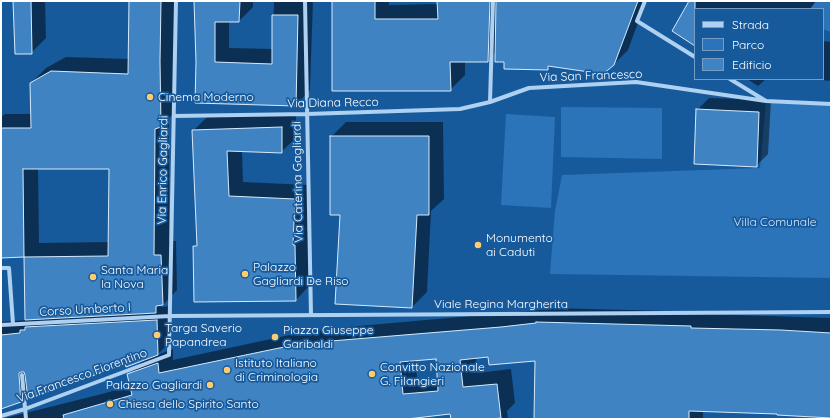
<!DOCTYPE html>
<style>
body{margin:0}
#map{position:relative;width:832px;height:420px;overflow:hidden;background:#175a9c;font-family:Quicksand,sans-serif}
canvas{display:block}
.frame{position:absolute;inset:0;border:2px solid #fff;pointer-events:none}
.legend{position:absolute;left:694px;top:8px;width:130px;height:72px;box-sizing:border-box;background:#175a9c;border:1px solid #749cc4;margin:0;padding:5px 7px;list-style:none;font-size:12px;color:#fff}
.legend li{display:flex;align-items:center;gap:8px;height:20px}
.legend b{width:20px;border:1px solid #749cc4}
</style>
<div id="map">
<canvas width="832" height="420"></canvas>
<div class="frame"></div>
<ul class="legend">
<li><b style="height:5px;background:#aed1f2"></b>Strada</li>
<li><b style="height:11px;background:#2b74ba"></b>Parco</li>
<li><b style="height:11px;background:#4083c2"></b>Edificio</li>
</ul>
</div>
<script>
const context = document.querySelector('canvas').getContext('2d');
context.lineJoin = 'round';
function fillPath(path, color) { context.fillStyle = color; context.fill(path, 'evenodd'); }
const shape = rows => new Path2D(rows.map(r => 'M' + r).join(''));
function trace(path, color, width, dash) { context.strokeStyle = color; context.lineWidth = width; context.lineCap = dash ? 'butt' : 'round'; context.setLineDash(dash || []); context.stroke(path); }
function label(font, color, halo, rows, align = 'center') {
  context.font = font + ' Quicksand,sans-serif'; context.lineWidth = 3.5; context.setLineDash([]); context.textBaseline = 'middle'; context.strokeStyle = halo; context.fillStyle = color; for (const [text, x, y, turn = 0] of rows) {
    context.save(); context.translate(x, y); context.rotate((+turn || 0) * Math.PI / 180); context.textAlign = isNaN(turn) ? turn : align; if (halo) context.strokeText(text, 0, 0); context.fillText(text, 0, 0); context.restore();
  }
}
fillPath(shape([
 [816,1,831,1,831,32,823,29,823,9,810,9],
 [766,101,831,104,831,278,550,274,555,211,562,175,760,168],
 [561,107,662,108,662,159,561,157],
 [506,114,555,117,551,208,501,205]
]), '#2b74ba');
fillPath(shape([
 [14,1,45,1,46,38,31,53],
 [130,1,175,1,176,111,169,118,169,241,176,241,177,290,161,307,171,306,172,340,157,355,173,349,173,360,299,333,347,327,516,312,551,309,552,308,705,312,705,314,831,318,831,417,778,413,703,411,703,419,535,419,536,360,489,356,476,357,477,373,511,369,515,403,507,411,508,419,452,419,451,413,412,417,412,419,1,419,98,395,131,386,129,375,143,360,126,363,28,393,20,401,1,408,1,322,26,320,25,256,1,257,1,117,5,114,32,114,31,83,46,68,66,57,129,59],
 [38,168,110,168,110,242,39,243],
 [437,358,438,378,417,380,416,360],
 [195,1,253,1,253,7,239,21,229,21,229,48,273,49,274,1,313,1,310,90,296,105,197,62],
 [333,1,389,1,389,5,438,4,438,1,646,1,628,50,613,65,551,65,547,69,505,61,496,52,487,61,465,61,465,75,450,90],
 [690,1,816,1,810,9,695,9,695,45],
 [823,41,831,42,831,81,812,79,823,79],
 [747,79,766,79,758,86],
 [709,98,771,100,768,154,756,166,697,110],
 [296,113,296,138,281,152,242,151,243,182,309,185,307,231,309,231,310,285,296,300,195,301,194,247,198,243,193,131,208,116],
 [346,122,443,122,444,199,431,211,427,292,412,307,341,214,331,137]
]), '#0007');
const building = shape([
 [13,1,31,1,32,54,15,54,13,1],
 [129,1,161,1,160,61,161,127,155,129,154,255,161,255,163,305,156,306,156,313,25,320,24,257,1,258,1,128,31,128,30,83,51,71,128,74,129,1],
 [23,169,109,169,108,256,24,257,23,169],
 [194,1,240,1,239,22,215,22,215,62,272,64,272,15,298,15,296,106,195,103,196,62,194,1],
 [332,1,375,1,375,19,438,19,437,1,490,1,488,62,450,62,451,91,332,91,332,1],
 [496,1,638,1,614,65,603,74,548,66,548,70,504,69,504,62,495,62,496,1],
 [689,1,695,1,695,46,672,31,689,1],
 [696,109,759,112,757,167,694,164,696,109],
 [282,127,282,153,227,151,229,196,295,199,293,245,295,245,296,301,194,302,193,246,197,246,192,130,282,127],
 [330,136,429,136,429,215,417,215,412,308,335,304,340,215,330,215,330,136],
 [157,320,158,355,126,367,125,364,28,399,25,375,24,372,21,372,19,373,19,375,21,402,1,409,1,335,20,333,20,330,25,330,25,327,157,320],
 [536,322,691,326,691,328,781,330,831,333,831,418,777,415,777,414,689,411,689,419,534,419,535,361,489,365,488,357,460,360,463,387,497,384,501,418,492,419,451,419,450,414,407,419,64,419,63,415,132,395,127,374,158,363,159,373,284,347,331,341,501,327,536,323,536,322],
 [436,359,438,391,403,394,400,362,436,359]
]);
fillPath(building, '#4083c2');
trace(building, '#d6eafc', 1);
trace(shape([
 [305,1,311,315],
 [645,1,637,21,695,57],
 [730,79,766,101,831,104],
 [490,102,493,1],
 [174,116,307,114,460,109,490,102,529,88,636,82,766,101],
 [1,268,9,268,13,324],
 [1,325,170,316,831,312],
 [22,375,26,419],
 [1,416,25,409,169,355,176,1]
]), '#aed1f2', 4);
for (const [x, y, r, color] of [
 [150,97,4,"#ffcc6f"],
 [478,245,4,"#ffcc6f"],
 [245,274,4,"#ffcc6f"],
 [93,277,4,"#ffcc6f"],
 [157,335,4,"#ffcc6f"],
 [275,337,4,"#ffcc6f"],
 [227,370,4,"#ffcc6f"],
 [372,374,4,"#ffcc6f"],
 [210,385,4,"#ffcc6f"],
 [110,404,4,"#ffcc6f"]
]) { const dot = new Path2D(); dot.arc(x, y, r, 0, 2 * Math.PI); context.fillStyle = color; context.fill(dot); trace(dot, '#175a9c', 1.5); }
label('12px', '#fff', '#175a9c', [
 ["Via San Francesco",591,76,-2],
 ["Via Diana Recco",333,103,-1],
 ["Via Enrico Gagliardi",163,170,-89],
 ["Via Caterina Gagliardi",298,182,-91],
 ["Viale Regina Margherita",501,304],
 ["Corso Umberto I",85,310,-3],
 ["Via Francesco Fiorentino",82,376,-20]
]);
label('12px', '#fff', '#175a9c', [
 ["Cinema Moderno",158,97],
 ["Monumento",486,238],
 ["ai Caduti",486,252],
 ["Palazzo",253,267],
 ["Gagliardi De Riso",253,281],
 ["Santa Maria",101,270],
 ["la Nova",101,284],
 ["Targa Saverio",165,328],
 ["Papandrea",165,342],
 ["Piazza Giuseppe",283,330],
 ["Garibaldi",283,344],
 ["Istituto Italiano",235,363],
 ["di Criminologia",235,377],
 ["Convitto Nazionale",380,367],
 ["G. Filangieri",380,381],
 ["Palazzo Gagliardi",202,385,"right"],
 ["Chiesa dello Spirito Santo",118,404]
], 'left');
label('12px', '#d6eafc', '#175a9c', [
 ["Villa Comunale",775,222]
]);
</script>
